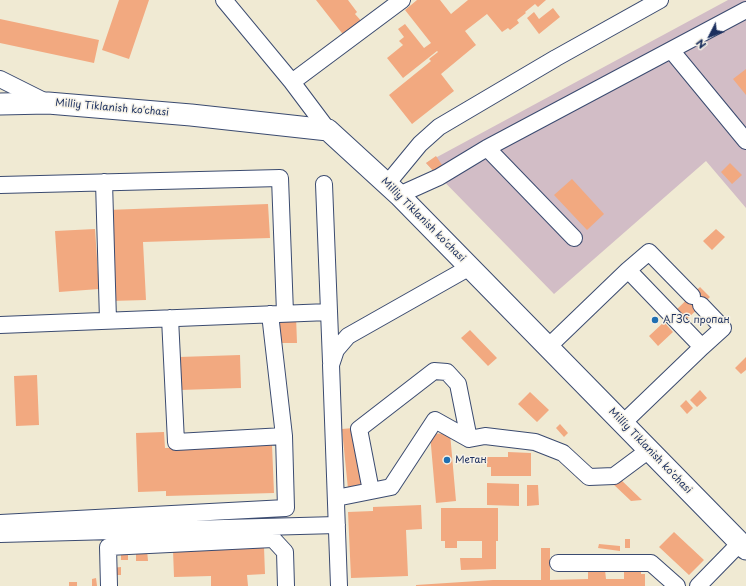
<!DOCTYPE html>
<meta charset="utf-8">
<style>
body{margin:0}
#map{position:relative;width:746px;height:586px;overflow:hidden;background:#f0ead3;font-family:"Playpen Sans",sans-serif}
canvas{display:block}
.north{position:absolute;left:690px;top:16px;width:40px;height:40px;-webkit-text-stroke:3px #f7f3e8;paint-order:stroke;rotate:228deg;font-size:11px;font-weight:700;line-height:16px;text-align:center;color:#1b2f5e}
.north::after{content:'';display:block;margin:auto;width:14px;height:18px;background:#1b2f5e;clip-path:polygon(50% 0,100% 100%,50% 72%,0 100%)}
</style>
<div id="map">
<canvas width="746" height="586"></canvas>
<div class="north">N</div>
</div>
<script>
const context = document.querySelector('canvas').getContext('2d');
context.lineJoin = 'round';
function fillPath(path, color) { context.fillStyle = color; context.fill(path, 'evenodd'); }
const shape = rows => new Path2D(rows.map(r => 'M' + r).join(''));
function trace(path, color, width, dash) { context.strokeStyle = color; context.lineWidth = width; context.lineCap = dash ? 'butt' : 'round'; context.setLineDash(dash || []); context.stroke(path); }
function label(font, color, halo, rows, align = 'center') {
  context.font = font + ' "Playpen Sans",sans-serif'; context.lineWidth = 3; context.setLineDash([]); context.textBaseline = 'middle'; context.strokeStyle = halo; context.fillStyle = color; for (const [text, x, y, turn = 0] of rows) {
    context.save(); context.translate(x, y); context.rotate((+turn || 0) * Math.PI / 180); context.textAlign = isNaN(turn) ? turn : align; if (halo) context.strokeText(text, 0, 0); context.fillText(text, 0, 0); context.restore();
  }
}
fillPath(shape([
 [728,0,746,0,746,208,706,161,554,294,426,163]
]), '#d2bdc6');
fillPath(shape([
 [119,0,149,0,129,59,102,50],
 [316,0,348,0,357,12,355,14,363,23,345,37],
 [417,0,440,0,451,14,468,0,546,0,538,7,535,4,525,12,526,13,517,20,519,23,510,30,508,28,502,32,487,14,465,31,476,45,441,74,454,91,412,124,389,95,431,61,429,59,438,52,437,51,403,78,387,58,403,45,399,41,404,37,398,29,405,24,424,48,431,43,405,10],
 [553,8,560,17,539,34,527,18,534,12,539,19],
 [0,19,99,40,94,63,0,43],
 [746,69,746,95,733,79],
 [436,156,444,168,436,174,426,163],
 [730,163,742,175,732,184,721,172],
 [572,179,604,214,587,230,554,195],
 [268,204,270,238,143,242,146,300,111,301,107,210],
 [95,229,99,289,59,292,55,231],
 [716,229,725,237,712,250,703,241],
 [700,287,710,297,685,321,675,311],
 [274,316,296,316,297,343,275,343],
 [664,322,673,332,658,346,649,336],
 [470,330,497,358,488,366,461,338],
 [240,355,241,388,180,390,179,357],
 [746,357,746,370,741,374,735,368],
 [37,375,39,425,16,426,14,376],
 [700,390,707,398,697,407,690,400],
 [530,392,549,410,537,422,518,404],
 [686,400,693,408,687,414,680,406],
 [560,424,568,433,564,437,556,428],
 [353,428,356,454,358,453,362,488,348,489,342,429],
 [164,432,165,448,272,445,274,493,166,496,166,491,138,492,136,433],
 [450,433,456,501,436,503,430,434],
 [508,452,531,453,531,476,491,476,491,467,487,467,487,457,508,457],
 [618,477,642,500,631,501,612,483],
 [487,483,519,484,519,506,487,505],
 [527,485,538,485,539,505,527,506],
 [421,505,422,529,406,530,408,576,351,578,348,512,373,511,373,507],
 [441,508,498,508,498,541,496,541,496,569,461,570,460,558,482,558,482,541,457,541,457,548,445,548,445,541,441,541],
 [674,532,704,560,689,575,659,547],
 [625,539,630,539,630,548,625,548],
 [599,544,620,546,620,551,598,548],
 [264,547,265,574,247,575,248,586,211,586,211,576,174,577,173,550],
 [541,548,550,548,550,580,588,579,588,570,605,570,606,579,624,579,624,569,641,569,641,574,645,574,645,586,416,586,416,585,493,580,541,580],
 [136,550,147,550,148,561,136,561],
 [121,552,128,552,128,560,121,560],
 [121,567,121,575,112,575,111,568],
 [96,578,97,586,92,586,92,579],
 [69,582,77,582,77,586,69,586]
]), '#f2a980');
const minor = shape([
 [224,0,292,82,328,130],
 [671,50,746,141],
 [0,79,48,103],
 [292,82,402,0],
 [487,148,574,238],
 [104,182,108,320],
 [324,184,331,362],
 [387,184,420,144,439,127,556,58,660,0],
 [0,185,280,178,285,313],
 [399,195,439,177,487,148,746,10],
 [628,270,649,252,692,296],
 [701,305,723,328,702,347],
 [170,318,176,442,284,436],
 [0,325,329,312],
 [548,347,628,270,702,347,623,423],
 [371,491,359,429,434,371,447,372,458,384,469,439],
 [336,498,391,487,435,420,469,439,485,436,535,442,563,453,589,477,614,476,649,450],
 [0,523,286,508,284,436,270,314],
 [0,534,337,525],
 [558,563,651,563,677,586],
 [109,586,108,547,273,539,285,552,286,586],
 [339,586,331,365,336,350,348,336,470,267],
 [698,586,740,543]
]);
const major = shape([
 [0,104,48,103,191,115,328,130,399,195,746,549]
]);
trace(minor, '#3b4b70', 18);
trace(major, '#3b4b70', 23);
trace(minor, '#fff', 16);
trace(major, '#fff', 21);
for (const [x, y, r, color] of [
 [655,320,4,"#1f6fb2"],
 [447,460,4,"#1f6fb2"]
]) { const dot = new Path2D(); dot.arc(x, y, r, 0, 2 * Math.PI); context.fillStyle = color; context.fill(dot); trace(dot, '#f7f3e8', 1.5); }
label('10px', '#1b2f5e', '#f7f3e8', [
 ["Milliy Tiklanish ko'chasi",112,108,5],
 ["Milliy Tiklanish ko'chasi",423,220,45],
 ["Milliy Tiklanish ko'chasi",650,451,46]
]);
label('10px', '#1b2f5e', '#f7f3e8', [
 ["АГЗС пропан",663,320],
 ["Метан",455,460]
], 'left');
</script>
